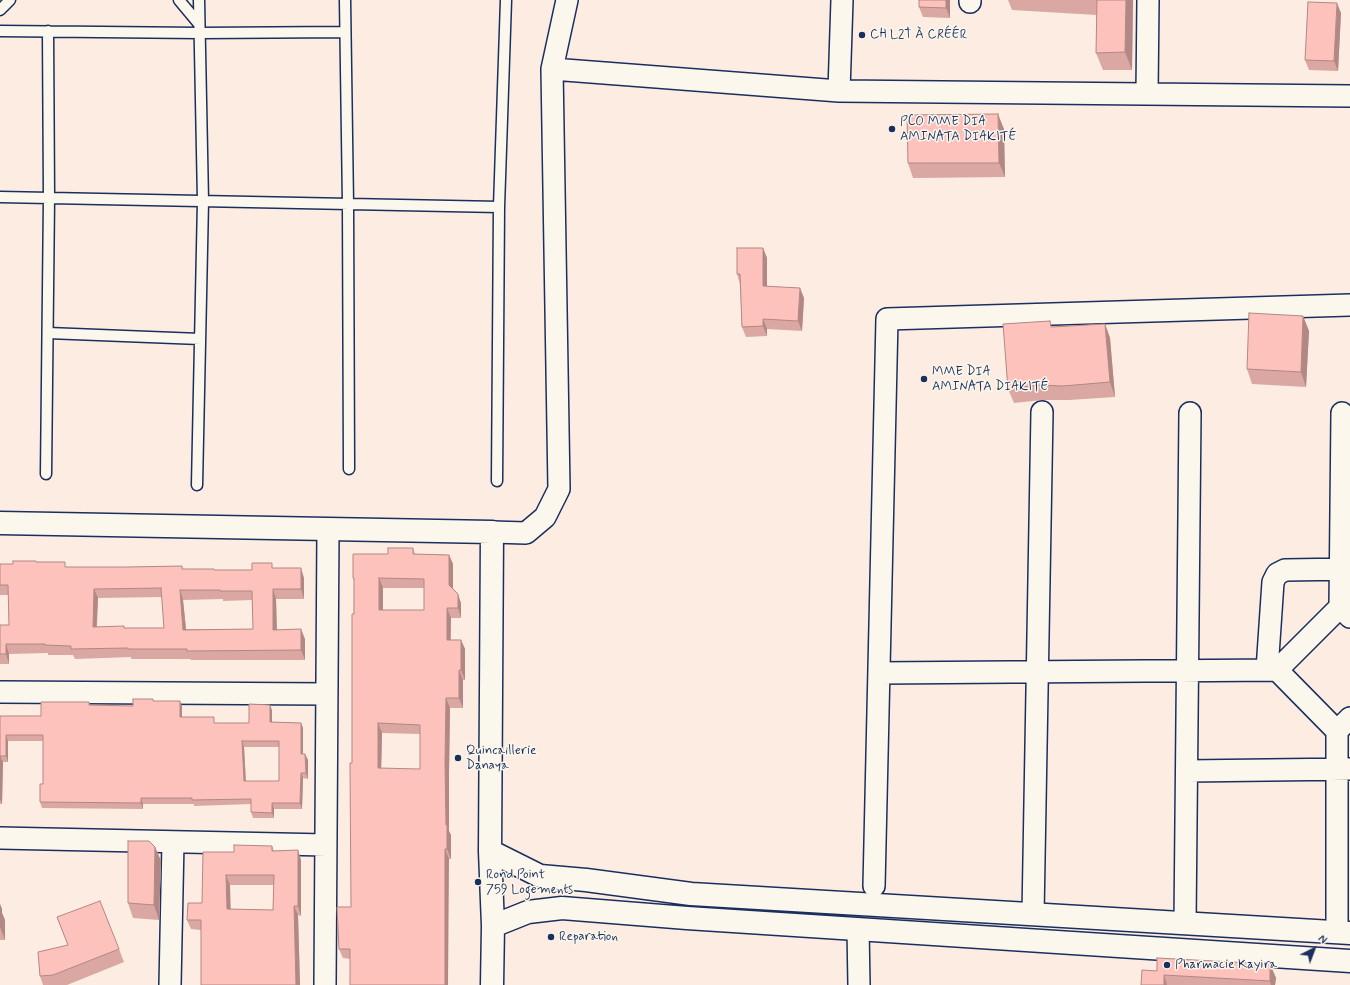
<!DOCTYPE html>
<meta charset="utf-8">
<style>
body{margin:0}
#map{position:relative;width:1350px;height:985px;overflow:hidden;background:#fcece2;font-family:Mynerve,sans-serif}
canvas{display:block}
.north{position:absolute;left:1294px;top:929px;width:40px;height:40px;-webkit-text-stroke:3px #fbf7ec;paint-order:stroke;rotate:42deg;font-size:11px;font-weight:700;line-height:16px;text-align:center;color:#1b2f5e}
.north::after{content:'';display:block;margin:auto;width:14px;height:18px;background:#1b2f5e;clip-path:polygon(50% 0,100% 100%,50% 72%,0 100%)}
</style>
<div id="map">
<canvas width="1350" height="985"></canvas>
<div class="north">N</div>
</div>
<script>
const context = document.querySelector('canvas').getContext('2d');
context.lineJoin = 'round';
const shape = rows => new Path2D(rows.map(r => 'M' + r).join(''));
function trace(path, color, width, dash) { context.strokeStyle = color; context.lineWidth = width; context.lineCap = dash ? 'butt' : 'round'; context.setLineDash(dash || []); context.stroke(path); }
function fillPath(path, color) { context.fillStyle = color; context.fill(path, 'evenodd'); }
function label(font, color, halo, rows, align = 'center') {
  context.font = font + ' Mynerve,sans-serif'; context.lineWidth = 3; context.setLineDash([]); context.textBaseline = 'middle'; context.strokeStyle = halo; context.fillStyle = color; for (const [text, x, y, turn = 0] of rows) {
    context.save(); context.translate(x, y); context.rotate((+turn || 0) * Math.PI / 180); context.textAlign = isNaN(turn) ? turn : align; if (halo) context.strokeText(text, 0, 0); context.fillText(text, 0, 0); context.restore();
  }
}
const lane = shape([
 [179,0,199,24],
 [345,0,348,204,349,469],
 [0,10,10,0],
 [0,31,200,33,345,32],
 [0,197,499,207],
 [48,333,200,339],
 [46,474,49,198,48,31],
 [497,481,499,207,506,0],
 [197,485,203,201,199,0]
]);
const street = shape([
 [970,2,970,0],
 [552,69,839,91,1350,96],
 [839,91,842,0],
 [1147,94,1148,0],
 [492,532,526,533,545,517,559,489,552,69,567,0],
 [1340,607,1342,413],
 [1350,617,1340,607,1277,670,1337,731,1350,718],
 [1267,670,1273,582,1277,574,1285,570,1350,569],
 [879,673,1277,670],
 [0,692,327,694],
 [1187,771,1350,769],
 [0,838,326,845],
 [874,886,887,319,1350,305],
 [1033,914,1042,412],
 [1185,923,1190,413],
 [858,929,859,985],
 [1337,932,1337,731],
 [170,985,173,842],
 [325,985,328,529]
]);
const secondary = shape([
 [0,523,492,532,490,851,493,926,492,985],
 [490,851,540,876,586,880,691,894,1350,933],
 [493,926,528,912,562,908,687,918,1350,961]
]);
trace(lane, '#1b2f5e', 13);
trace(street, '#1b2f5e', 24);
trace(secondary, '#1b2f5e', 25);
trace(lane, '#fbf7ec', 10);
trace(street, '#fbf7ec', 21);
trace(secondary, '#fbf7ec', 22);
fillPath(shape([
 [950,0,950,18,923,17,919,7],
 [1008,0,1133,0,1132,70,1103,70,1096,53,1097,15,1012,10],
 [1341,13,1338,71,1309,70,1305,60],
 [1004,129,1005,177,913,178,908,163],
 [763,248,767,258,767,286,804,298,802,331,767,329,767,336,746,337,742,327,740,284,737,274],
 [1303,316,1309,331,1306,387,1252,384,1247,369],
 [1105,324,1110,338,1115,397,1069,400,1042,400,1014,403,1008,389,1052,327],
 [413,548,415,554,449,555,453,564,453,588,461,603,461,618,451,618,451,640,461,640,465,649,465,680,463,680,463,708,450,708,449,773,449,831,451,835,451,859,449,859,350,959,343,958,339,949,351,907,354,581,353,578,388,554],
 [383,588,424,588,424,610,383,610],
 [382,733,420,734,420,769,381,769],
 [36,562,67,567,128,567,182,566,183,569,214,570,252,570,274,568,304,578,304,599,276,599,277,629,305,639,305,660,191,660,190,659,131,659,131,657,75,659,73,655,48,655,48,653,9,654,9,664,0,664,0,625,9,625,8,595,0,595,0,564,13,564],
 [162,597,164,628,125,628,97,627,98,598],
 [223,599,223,601,252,600,253,629,186,629,183,600],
 [154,701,182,706,182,717,216,723,249,723,272,710,272,722,301,723,303,728,303,754,305,754,308,760,308,779,303,778,302,809,274,809,274,818,253,818,251,812,251,804,194,806,194,804,143,804,143,809,42,808,40,802,43,784,43,741,8,741,8,762,3,762,2,804,0,804,0,716,41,716,89,702,90,705,133,706],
 [244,747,279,747,279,781,246,781],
 [272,846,274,851,301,860,301,916,298,915,300,985,201,985,201,930,191,929,187,920,202,903,234,852],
 [230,885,274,885,273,910,230,909],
 [155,847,161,861,159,920,133,918,128,903],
 [0,904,2,909,2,913,5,920,5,940,0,940],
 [57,917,119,949,124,962,67,985,43,985,40,976,68,945],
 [1270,964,1276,978,1275,985,1141,985,1157,971]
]), '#daa7a2');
fillPath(shape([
 [946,0,950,0,950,18,946,8],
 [1126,0,1133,0,1132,70,1125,52],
 [1337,3,1341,13,1338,71,1334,61],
 [998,114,1004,129,1005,177,999,163],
 [763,248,767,258,767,296,763,286],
 [800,288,804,298,802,331,798,321],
 [1303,316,1309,331,1306,387,1301,372],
 [763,319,767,329,767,336,763,326],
 [1105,324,1110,338,1115,397,1110,382],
 [449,555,453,564,453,595,449,585],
 [301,568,304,578,304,599,301,589],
 [379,578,383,588,383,620,379,610],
 [94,589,98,598,96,636,93,627],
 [273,589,276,599,277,639,273,630],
 [180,590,183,600,187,639,183,630],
 [458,594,461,603,461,618,458,608],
 [447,608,451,618,450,649,447,640],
 [301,629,305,639,305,660,301,650],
 [461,640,465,649,465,680,461,670],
 [6,644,9,654,9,664,6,654],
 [459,670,463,680,463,708,459,698],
 [446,698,450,708,449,773,449,831,451,835,451,859,447,849,446,825,445,763],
 [180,701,182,706,182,722,180,717],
 [270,705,272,710,272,728,270,722],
 [301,723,303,728,303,760,301,754],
 [378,723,382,733,381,778,378,768],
 [6,735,8,741,8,762,6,756],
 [242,741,244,747,246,787,244,781],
 [305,754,308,760,308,779,306,773],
 [0,756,3,762,2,804,0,799],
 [301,773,303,778,302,809,300,803],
 [141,798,143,804,143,809,141,803],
 [272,803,274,809,274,818,272,813],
 [155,847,161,861,159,920,154,905],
 [445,849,449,859,448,985,445,985],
 [298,850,301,860,301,916,298,906],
 [226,875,230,885,231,919,227,909],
 [0,904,2,909,2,913,5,920,5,940,0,927],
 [294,906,298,915,300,985,296,985],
 [1270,964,1276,978,1275,985,1271,985,1270,981],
 [1164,975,1167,985,1164,985]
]), '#b28884');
const building = shape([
 [919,0,946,0,946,8,919,7,919,0],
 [1097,0,1126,0,1125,52,1096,53,1097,0],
 [1308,2,1337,3,1334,61,1305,60,1308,2],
 [998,114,999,163,908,163,907,115,998,114],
 [737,248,763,248,763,286,800,288,798,321,763,319,763,326,742,327,740,274,737,274,737,248],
 [1249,313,1303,316,1301,372,1247,369,1249,313],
 [1050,321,1051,327,1105,324,1110,382,1063,386,1036,385,1008,389,1003,324,1050,321],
 [388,548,413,548,413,554,449,555,449,585,458,594,458,608,447,608,447,640,461,640,461,670,459,670,459,698,446,698,445,763,446,825,447,825,447,849,445,849,445,985,350,985,350,949,339,949,337,907,351,907,350,763,352,763,352,614,354,614,354,578,353,578,353,554,388,554,388,548],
 [379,578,424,579,424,610,379,610,379,578],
 [378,723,420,725,420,769,378,768,378,723],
 [13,561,36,561,36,562,65,562,65,567,128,567,182,566,182,569,214,569,214,570,252,570,252,563,272,563,272,568,301,568,301,589,273,589,273,630,301,629,301,650,187,651,187,649,128,649,128,648,71,649,71,646,45,645,45,644,6,644,6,654,0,654,0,625,9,625,8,585,0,585,0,564,13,564,13,561],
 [161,588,164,628,124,628,124,626,93,627,94,589,161,588],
 [180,590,220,590,220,591,252,591,253,629,183,630,180,590],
 [133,699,153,699,153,701,180,701,180,717,214,717,214,723,249,723,249,704,270,705,270,722,301,723,301,754,305,754,306,773,301,773,300,803,272,803,272,813,251,812,251,799,192,800,192,798,141,798,141,803,40,802,40,784,43,784,43,735,6,735,6,756,0,756,0,799,0,716,41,716,41,702,89,702,89,705,133,706,133,699],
 [242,741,279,741,279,781,244,781,242,741],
 [128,841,149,841,155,847,154,905,128,903,128,841],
 [234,845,272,846,272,851,298,850,298,906,294,906,296,985,201,985,201,920,187,920,188,903,202,903,203,852,234,852,234,845],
 [226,875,274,875,273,910,227,909,226,875],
 [100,901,119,949,53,975,40,976,38,952,68,945,57,917,100,901],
 [1157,958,1270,964,1270,981,1164,975,1164,985,1141,985,1142,970,1157,971,1157,958]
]);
fillPath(building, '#fec2bc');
trace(building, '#b28884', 1);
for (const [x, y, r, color] of [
 [862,35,4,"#1b2f5e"],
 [892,129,4,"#1b2f5e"],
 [924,379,4,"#1b2f5e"],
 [458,758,4,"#1b2f5e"],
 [478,882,4,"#1b2f5e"],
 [551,937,4,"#1b2f5e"],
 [1167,965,4,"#1b2f5e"]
]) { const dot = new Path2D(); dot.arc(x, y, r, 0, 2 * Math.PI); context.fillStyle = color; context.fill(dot); trace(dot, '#fbf7ec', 1.5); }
label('13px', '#1b2f5e', '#fbf7ec', [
 ["CH L2T À CRÉÉR",870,35],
 ["PCO MME DIA",900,122],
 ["AMINATA DIAKITÉ",900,137],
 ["MME DIA",932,372],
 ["AMINATA DIAKITÉ",932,387],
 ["Quincaillerie",466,751],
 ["Danaya",466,766],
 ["Rond Point",486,875],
 ["759 Logements",486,890],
 ["Reparation",559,937],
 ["Pharmacie Kayira",1175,965]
], 'left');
</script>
